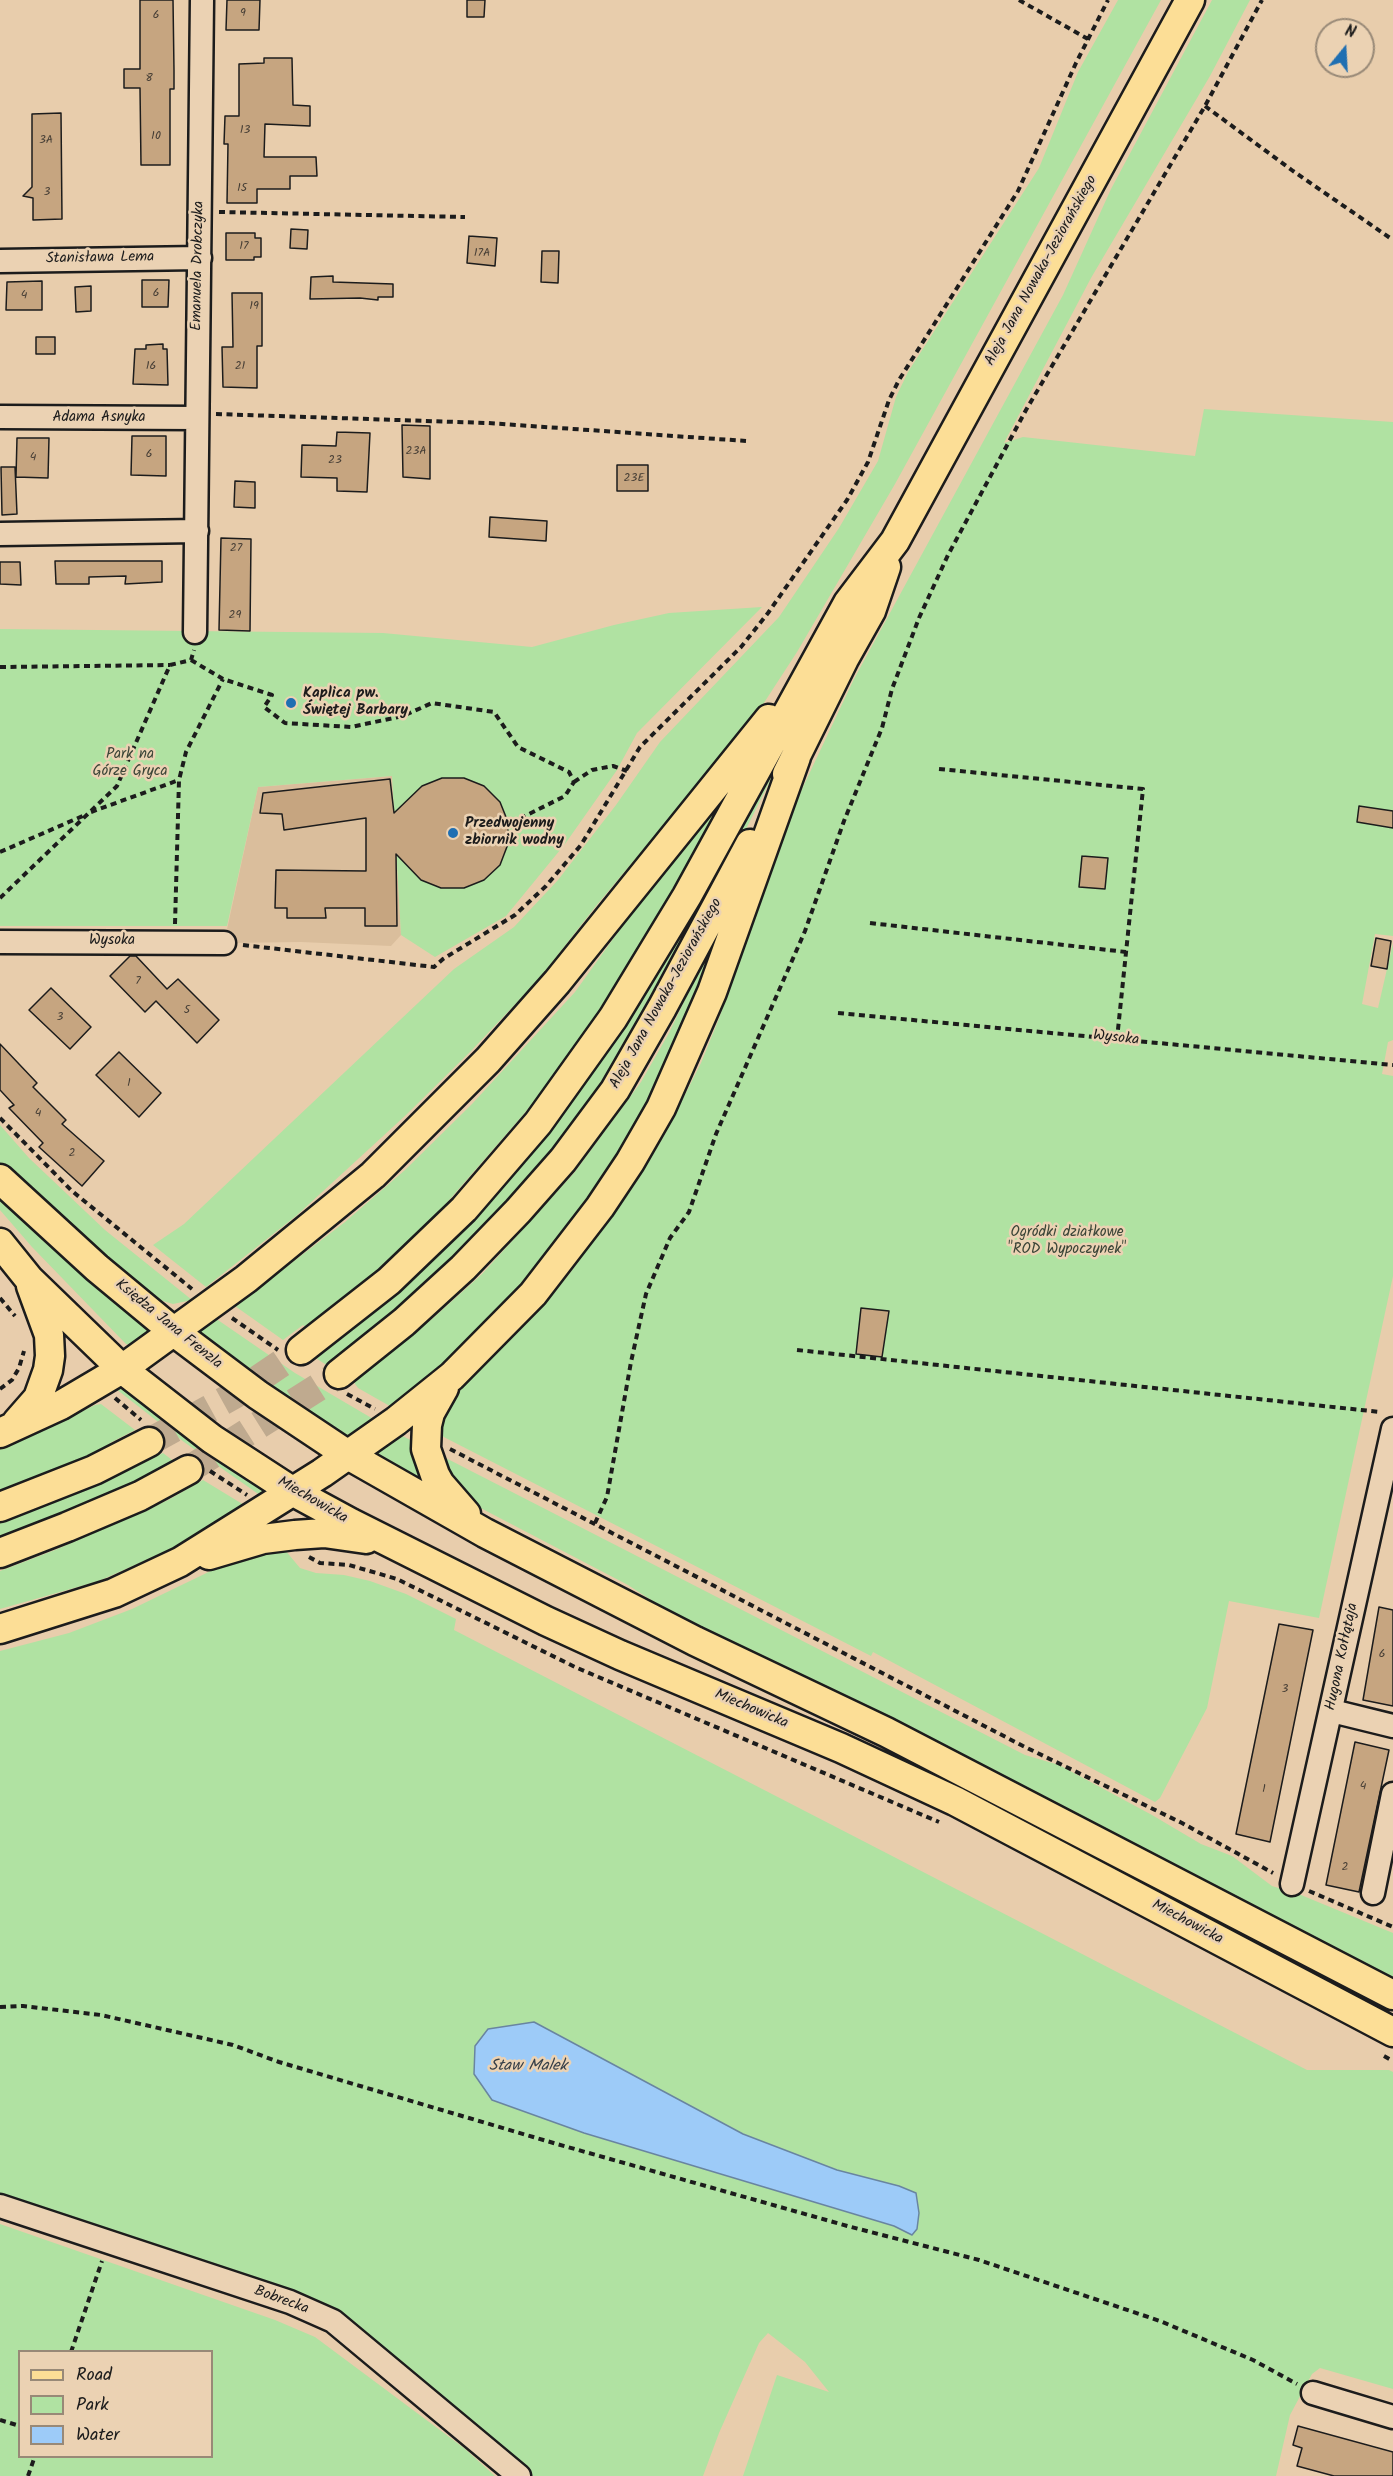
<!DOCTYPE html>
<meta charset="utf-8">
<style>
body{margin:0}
#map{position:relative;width:1393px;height:2476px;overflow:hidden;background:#e8cdac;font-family:Kalam,sans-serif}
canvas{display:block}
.legend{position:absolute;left:18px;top:2350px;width:195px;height:108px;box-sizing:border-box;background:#ebd2b3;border:2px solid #988977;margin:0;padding:8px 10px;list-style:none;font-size:18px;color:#1c1c1c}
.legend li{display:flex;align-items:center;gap:12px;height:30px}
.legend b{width:30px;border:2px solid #988977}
.north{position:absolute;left:1315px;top:18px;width:60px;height:60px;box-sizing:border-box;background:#ebd2b3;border:2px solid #988977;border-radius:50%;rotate:18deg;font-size:16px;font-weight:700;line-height:24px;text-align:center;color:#1c1c1c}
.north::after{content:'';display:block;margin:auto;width:21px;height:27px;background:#1f6fb2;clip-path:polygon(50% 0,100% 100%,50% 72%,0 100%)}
</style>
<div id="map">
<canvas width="1393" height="2476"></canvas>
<ul class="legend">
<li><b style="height:8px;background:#fcde96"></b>Road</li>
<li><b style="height:16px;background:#b0e2a2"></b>Park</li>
<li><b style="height:16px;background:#9dcbf8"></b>Water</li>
</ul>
<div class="north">N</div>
</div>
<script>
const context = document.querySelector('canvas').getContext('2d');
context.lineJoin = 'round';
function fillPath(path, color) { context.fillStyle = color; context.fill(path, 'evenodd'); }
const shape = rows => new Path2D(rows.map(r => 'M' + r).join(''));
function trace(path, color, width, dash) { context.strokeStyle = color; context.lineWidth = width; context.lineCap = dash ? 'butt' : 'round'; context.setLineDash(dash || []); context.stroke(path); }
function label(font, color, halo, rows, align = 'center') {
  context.font = font + ' Kalam,sans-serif'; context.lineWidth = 5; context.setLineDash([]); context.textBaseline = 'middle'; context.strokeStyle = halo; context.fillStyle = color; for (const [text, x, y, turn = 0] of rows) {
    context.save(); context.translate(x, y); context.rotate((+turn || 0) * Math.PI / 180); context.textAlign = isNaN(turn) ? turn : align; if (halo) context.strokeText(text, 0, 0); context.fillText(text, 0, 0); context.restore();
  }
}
fillPath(shape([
 [392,776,401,935,391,946,301,942,224,943,258,787]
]), '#dabe9c');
fillPath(shape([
 [1118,0,1161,0,895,484,797,652,758,712,596,906,539,979,471,1051,406,1115,296,1216,206,1287,153,1245,184,1224,454,969,514,927,558,880,616,805,660,742,779,617,839,528,878,461,896,397,908,372,1039,168,1078,72],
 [1212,0,1250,0,1210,76,1091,278,1004,443,1023,437,1195,456,1204,409,1393,422,1393,936,1375,934,1362,1004,1378,1008,1393,943,1393,1040,1388,1042,1382,1074,1393,1076,1393,1276,1319,1618,1229,1601,1207,1708,1160,1798,1155,1802,873,1652,871,1656,434,1432,437,1414,467,1378,469,1381,535,1315,570,1273,635,1184,665,1134,701,1063,718,1021,785,830,802,789,854,679,1063,295,1111,189],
 [762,607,637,733,617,770,565,844,506,916,435,957,401,935,392,776,258,787,227,926,0,926,0,629,383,633,532,647,614,625,669,613],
 [775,771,719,883,643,1022,596,1093,548,1155,455,1257,398,1309,328,1366,311,1355,400,1289,473,1222,550,1132,623,1027,661,968,772,772],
 [738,777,743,780,594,1018,555,1075,523,1115,431,1221,382,1268,307,1328,303,1325,283,1340,235,1306,345,1222,405,1170,472,1104,575,992,638,904],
 [721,924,676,1054,586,1211,478,1337,395,1409,358,1388,353,1381,375,1365,374,1362,432,1319,482,1274,574,1173,641,1082,669,1033],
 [0,1125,29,1158,105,1230,192,1300,173,1304,146,1296,82,1243,0,1165],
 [0,1193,152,1332,132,1346,126,1344,32,1247,0,1210],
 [215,1318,295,1373,380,1423,350,1441,282,1399,198,1333],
 [122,1387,127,1388,269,1491,264,1498,184,1442,116,1389],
 [101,1404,135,1430,110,1443,109,1449,0,1492,0,1448,31,1436,95,1405],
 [394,1432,419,1444,432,1489,370,1454],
 [163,1453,176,1463,99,1499,0,1536,0,1521,71,1495],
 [436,1453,1025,1755,1059,1765,1152,1815,1201,1844,1232,1856,1272,1886,1301,1895,1393,1933,1393,1984,692,1627,628,1585,471,1503,458,1492],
 [203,1480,249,1508,171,1549,99,1581,0,1609,0,1571,55,1550,168,1500],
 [285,1550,300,1568,316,1573,344,1575,370,1581,406,1594,456,1619,454,1630,1307,2070,1389,2070,1393,2072,1393,2389,1320,2368,1312,2374,1290,2415,1276,2476,743,2476,777,2375,829,2392,805,2362,768,2333,759,2343,719,2433,703,2476,531,2476,480,2432,322,2310,0,2202,0,1651,69,1633,132,1609,221,1566],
 [534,2022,743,2134,837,2170,899,2186,912,2235,894,2226,584,2133,492,2100],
 [0,2224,275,2320,315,2337,464,2448,495,2476,0,2476],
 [20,2352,212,2352,212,2456,20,2456]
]), '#b0e2a2');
const water = shape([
 [534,2022,743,2134,837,2170,899,2186,916,2193,919,2213,917,2229,912,2235,894,2226,584,2133,492,2100,474,2074,475,2046,488,2029,534,2022]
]);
fillPath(water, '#9dcbf8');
trace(water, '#6985a0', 1.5);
const building = shape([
 [140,0,173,0,174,70,174,89,170,89,170,165,141,165,140,88,124,88,124,69,140,69,140,0],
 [227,0,260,0,259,30,226,30,227,0],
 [467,0,485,0,484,17,467,17,467,0],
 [264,58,292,58,293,105,310,106,310,126,265,124,264,157,316,157,317,176,290,176,290,189,257,189,257,203,227,203,228,144,224,144,225,116,239,116,239,64,264,63,264,58],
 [61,113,62,219,33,220,33,198,23,196,32,187,32,114,61,113],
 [291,229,308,230,307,249,290,248,291,229],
 [226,233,255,233,255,238,261,238,261,257,254,257,254,260,226,260,226,233],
 [469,236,497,238,495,266,467,263,469,236],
 [542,251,559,251,558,283,541,282,542,251],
 [333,276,333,282,393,284,393,297,378,297,378,300,360,298,310,299,311,277,333,276],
 [142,280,169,280,168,307,142,307,142,280],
 [42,281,42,310,6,310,7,282,42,281],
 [91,286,91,311,76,312,75,287,91,286],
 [232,293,262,293,262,346,257,346,257,388,223,387,222,347,233,347,232,293],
 [36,337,55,337,55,354,36,354,36,337],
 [163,344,163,349,167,349,168,385,133,384,135,349,146,349,146,345,163,344],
 [402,425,430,426,430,479,403,477,402,425],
 [337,432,370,433,367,492,337,491,337,478,301,477,302,445,336,446,337,432],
 [132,436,166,436,166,476,131,475,132,436],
 [17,438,49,438,48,478,16,477,17,438],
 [617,465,648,465,648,491,617,491,617,465],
 [1,467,15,467,17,514,2,515,1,467],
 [235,481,255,482,255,508,234,507,235,481],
 [490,517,547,521,546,541,489,537,490,517],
 [221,538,251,539,250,631,219,630,221,538],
 [55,561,162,561,162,582,125,584,126,576,89,577,89,584,56,584,55,561],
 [0,562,20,562,21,585,0,584,0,562],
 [442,778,464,778,484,786,500,802,508,822,508,844,500,865,484,880,464,888,441,888,421,880,396,854,397,926,365,926,365,908,325,908,326,918,287,918,287,908,275,908,276,870,366,871,366,818,284,830,282,814,260,813,263,793,390,779,394,813,422,786,442,778],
 [1359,806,1393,811,1393,828,1357,822,1359,806],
 [1082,856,1108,858,1105,889,1079,887,1082,856],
 [1376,938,1391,941,1387,969,1371,966,1376,938],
 [130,956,136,956,167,989,178,979,219,1020,197,1043,156,1001,145,1012,110,976,130,956],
 [51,988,91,1027,70,1049,29,1010,51,988],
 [0,1044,37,1083,33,1087,66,1120,62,1124,104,1161,82,1186,39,1147,43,1143,9,1108,14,1105,0,1090,0,1044],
 [119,1052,161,1093,139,1117,96,1075,119,1052],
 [861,1308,889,1311,882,1357,856,1354,861,1308],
 [1379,1607,1393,1610,1393,1706,1363,1700,1379,1607],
 [1279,1624,1313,1630,1270,1842,1236,1834,1279,1624],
 [1355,1742,1389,1750,1359,1892,1326,1885,1355,1742],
 [1298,2426,1393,2452,1393,2476,1334,2476,1297,2466,1302,2448,1293,2445,1298,2426]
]);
fillPath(building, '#c6a580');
trace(building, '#1c1c1c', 1.5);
trace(shape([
 [149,1442,236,1394,301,1350],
 [188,1470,339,1374]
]), '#bfaa8f', 28, [28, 14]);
const minor = shape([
 [0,261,200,258],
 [0,417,197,418],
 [0,534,197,531],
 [195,632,202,0],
 [0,942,224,943],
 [1332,1711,1393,1726],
 [1292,1884,1393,1429],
 [1373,1893,1393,1794],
 [0,2206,290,2302,333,2321,519,2476],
 [1313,2393,1393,2417]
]);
const major = shape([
 [787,774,844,659,871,611,886,567],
 [0,1179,97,1268,173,1331,258,1395,348,1455,485,1533,695,1641,886,1732,1393,1995],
 [0,1243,29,1279,122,1369,212,1439,292,1491,351,1523,546,1621,620,1655,841,1748,955,1801,1393,2032],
 [301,1350,389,1281,464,1209,538,1123,613,1018,687,896,848,603,895,541,1190,0],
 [339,1374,404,1322,463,1268,518,1211,563,1160,615,1090,662,1008,750,844],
 [444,1388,430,1413,427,1425,426,1449,435,1475,440,1484,466,1514],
 [17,1422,38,1398,48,1370,50,1356,49,1335,31,1286],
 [0,1433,61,1405,122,1369,246,1279,373,1175,488,1060,557,982,769,719],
 [0,1507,94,1470,149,1442],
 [0,1553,67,1527,140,1496,188,1470],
 [209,1555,263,1539,295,1535,324,1533,366,1539],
 [0,1629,114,1593,180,1562,322,1473,396,1421,452,1376,533,1294,600,1207,630,1162,661,1108,712,992,796,757]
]);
trace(minor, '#1c1c1c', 27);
trace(major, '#1c1c1c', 33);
trace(shape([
 [1019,0,1088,39],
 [1205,106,1293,171,1393,240],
 [219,212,465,217],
 [216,414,488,423,746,441],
 [191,660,223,679,272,695,264,707,285,723,351,727,403,716,432,703,494,712,518,747,569,772,574,782,565,796,517,820],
 [0,667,170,665],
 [939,769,1143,789,1117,1039],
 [574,782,592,770,613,766,627,771],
 [91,812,179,780],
 [0,852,85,815],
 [0,898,117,786,170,665,191,660,194,650],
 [870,923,1126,952],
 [175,924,179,780,186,752,223,679],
 [243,945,434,967,443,959,515,915,546,886,581,845,640,747,741,647,768,613,847,500,868,462,889,400,899,380,1018,191,1076,63,1108,0],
 [838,1013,1393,1065],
 [0,1118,72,1191,192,1289],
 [0,1298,15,1316],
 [232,1318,278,1350],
 [797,1350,1380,1412],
 [0,1389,12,1380,19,1368,24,1351],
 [347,1394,375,1409],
 [115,1398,141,1420],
 [450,1449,1023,1746,1182,1823,1273,1873],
 [210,1471,247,1495],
 [595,1523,607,1497,631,1362,646,1294,670,1238,689,1212,716,1134,805,931,844,821,882,728,892,689,919,618,948,555,1026,410,1205,106,1262,0],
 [309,1557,320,1563,349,1565,397,1579,575,1667,939,1822],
 [1309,1891,1393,1927],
 [0,2007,23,2006,101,2015,233,2045,279,2062,557,2144,851,2227,979,2260,1160,2321,1253,2360,1297,2384],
 [1384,2056,1393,2061],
 [71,2352,102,2261],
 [0,2420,20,2426],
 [28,2476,35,2456]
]), '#1c1c1c', 4, [6, 4.5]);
trace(minor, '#ebd2b3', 22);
trace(major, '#fcde96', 28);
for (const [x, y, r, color] of [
 [291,703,6,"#1f6fb2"],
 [453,833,6,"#1f6fb2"]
]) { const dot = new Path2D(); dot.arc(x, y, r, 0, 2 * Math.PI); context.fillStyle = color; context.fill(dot); trace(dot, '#ebd2b3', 2); }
label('12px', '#463e35', null, [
 ["9",243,14],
 ["6",156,16],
 ["8",149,79],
 ["13",245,131],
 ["10",156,137],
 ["3A",46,141],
 ["15",242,189],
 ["3",47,193],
 ["17",244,247],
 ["17A",482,254],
 ["6",156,294],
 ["4",24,296],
 ["19",254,307],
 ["16",151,367],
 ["21",240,367],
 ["23A",416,452],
 ["6",149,455],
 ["4",33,458],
 ["23",335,461],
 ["23E",634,479],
 ["27",236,549],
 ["29",235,616],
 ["7",138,982],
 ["5",187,1011],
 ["3",60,1018],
 ["1",129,1084],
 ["4",38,1114],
 ["2",72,1154],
 ["6",1382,1655],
 ["3",1285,1690],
 ["4",1363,1787],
 ["1",1264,1790],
 ["2",1345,1868]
]);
label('15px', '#1c1c1c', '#ebd2b3', [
 ["Stanisława Lema",100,259,-1],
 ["Emanuela Drobczyka",199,266,-89],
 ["Aleja Jana Nowaka-Jeziorańskiego",1042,271,-61],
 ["Adama Asnyka",99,418],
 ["Wysoka",112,941],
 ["Aleja Jana Nowaka-Jeziorańskiego",667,994,-61],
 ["Wysoka",1116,1039,6],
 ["Księdza Jana Frenzla",168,1325,39],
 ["Miechowicka",312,1501,30],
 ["Hugona Kołłątaja",1343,1657,-78],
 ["Miechowicka",751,1710,23],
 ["Miechowicka",1187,1923,28],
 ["Bobrecka",281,2301,20]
]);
label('bold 15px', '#1c1c1c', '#ebd2b3', [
 ["Kaplica pw.",303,694],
 ["Świętej Barbary",303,711],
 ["Przedwojenny",465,824],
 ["zbiornik wodny",465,841]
], 'left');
label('15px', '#3a4437', '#ebd2b3', [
 ["Park na",130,755],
 ["Górze Gryca",130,772],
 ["Ogródki działkowe",1067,1233],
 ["\"ROD Wypoczynek\"",1067,1250]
]);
label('italic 16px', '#363f48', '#ebd2b3', [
 ["Staw Malek",528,2067]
]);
</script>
